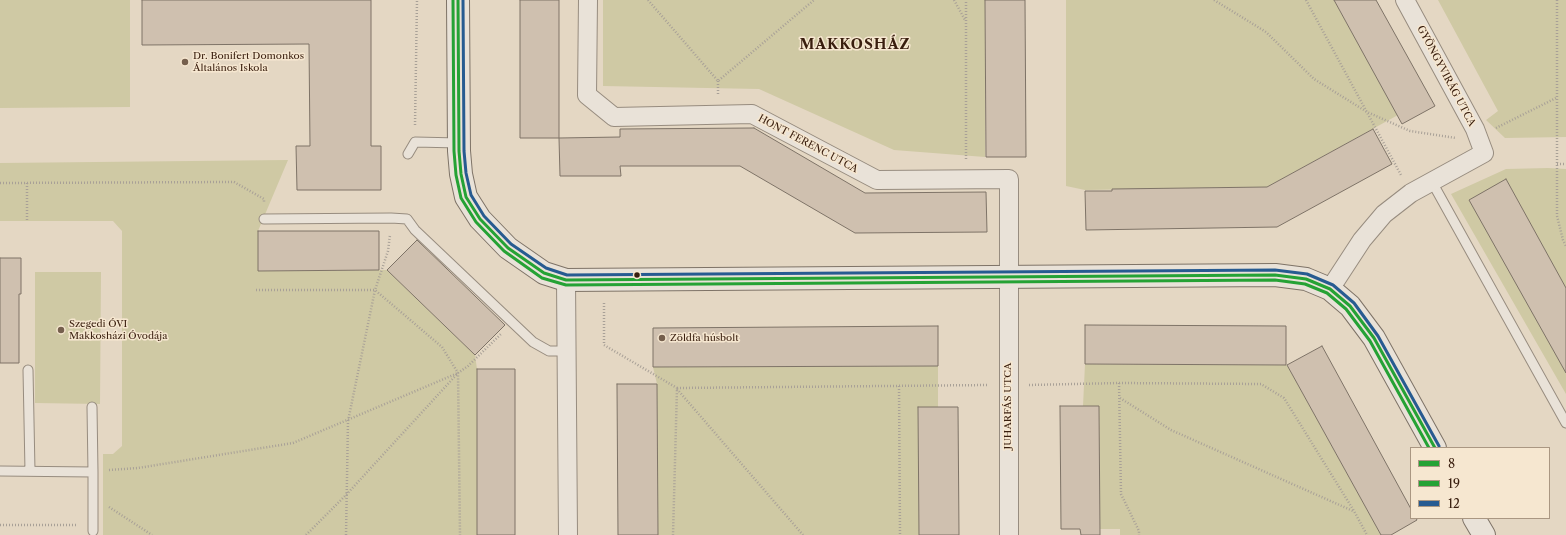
<!DOCTYPE html>
<meta charset="utf-8">
<style>
body{margin:0}
#map{position:relative;width:1566px;height:535px;overflow:hidden;background:#e4d7c3;font-family:"Libre Caslon Text",serif}
canvas{display:block}
.legend{position:absolute;left:1410px;top:447px;width:140px;height:72px;box-sizing:border-box;background:#f6e7d0;border:1px solid #aa9782;margin:0;padding:5px 7px;list-style:none;font-size:12px;color:#391e0e}
.legend li{display:flex;align-items:center;gap:8px;height:20px}
.legend b{width:20px;border:1px solid #aa9782}
</style>
<div id="map">
<canvas width="1566" height="535"></canvas>
<ul class="legend">
<li><b style="height:5px;background:#25a235"></b>8</li>
<li><b style="height:5px;background:#25a235"></b>19</li>
<li><b style="height:5px;background:#275b91"></b>12</li>
</ul>
</div>
<script>
const context = document.querySelector('canvas').getContext('2d');
context.lineJoin = 'round';
function fillPath(path, color) { context.fillStyle = color; context.fill(path, 'evenodd'); }
const shape = rows => new Path2D(rows.map(r => 'M' + r).join(''));
function trace(path, color, width, dash) { context.strokeStyle = color; context.lineWidth = width; context.lineCap = dash ? 'butt' : 'round'; context.setLineDash(dash || []); context.stroke(path); }
function label(font, color, halo, rows, align = 'center') {
  context.font = font + ' "Libre Caslon Text",serif'; context.lineWidth = 3; context.setLineDash([]); context.textBaseline = 'middle'; context.strokeStyle = halo; context.fillStyle = color; for (const [text, x, y, turn = 0] of rows) {
    context.save(); context.translate(x, y); context.rotate((+turn || 0) * Math.PI / 180); context.textAlign = isNaN(turn) ? turn : align; if (halo) context.strokeText(text, 0, 0); context.fillText(text, 0, 0); context.restore();
  }
}
fillPath(shape([
 [0,0,130,0,130,107,0,108],
 [603,0,985,0,985,157,894,150,759,89,603,86],
 [1066,0,1334,0,1398,115,1267,187,1085,190,1066,186],
 [1438,0,1566,0,1566,137,1505,138,1486,120,1498,111],
 [288,160,258,231,258,271,387,270,475,355,477,369,477,535,103,535,103,454,113,454,122,446,122,231,113,221,0,221,0,163],
 [1548,168,1566,169,1566,394,1451,194,1506,169],
 [35,272,101,272,100,404,35,403],
 [1085,364,1287,365,1381,535,1120,535,1120,529,1100,529,1099,406,1083,406],
 [938,366,938,407,919,535,658,535,657,384,653,367]
]), '#cfc9a4');
const building = shape([
 [142,0,371,0,371,146,381,146,381,190,297,190,296,146,310,146,309,44,142,45,142,0],
 [520,0,559,0,559,138,520,138,520,0],
 [985,0,1025,0,1026,157,986,157,985,0],
 [1334,0,1376,0,1435,106,1402,124,1334,0],
 [754,128,865,193,986,192,987,232,855,233,740,166,620,166,621,176,560,176,559,138,620,137,620,129,754,128],
 [1373,129,1392,164,1277,227,1086,230,1085,191,1112,191,1112,189,1267,187,1373,129],
 [1506,179,1566,288,1566,373,1469,200,1506,179],
 [258,231,379,231,379,270,258,271,258,231],
 [417,240,505,325,475,355,387,270,417,240],
 [0,258,21,258,21,294,19,294,19,363,0,363,0,258],
 [1085,325,1286,326,1286,365,1085,364,1085,325],
 [938,326,938,366,653,367,653,328,938,326],
 [1322,346,1411,509,1411,518,1416,518,1417,520,1391,535,1381,535,1287,365,1322,346],
 [477,369,515,369,515,535,477,535,477,369],
 [617,384,657,384,658,535,618,535,617,384],
 [1060,406,1099,406,1100,535,1081,535,1080,529,1061,529,1060,406],
 [918,407,958,407,959,535,919,535,918,407]
]);
fillPath(building, '#cfc0af');
trace(building, '#7e7367', 1);
const lane = shape([
 [408,154,415,142,459,143],
 [1432,182,1566,423],
 [264,219,391,218,407,219,415,230,533,342,549,351,566,351],
 [28,370,30,471],
 [92,407,93,472],
 [0,471,93,472,93,531]
]);
const street = shape([
 [588,0,587,95,614,117,752,114,877,180,1009,179,1009,535],
 [566,280,568,535],
 [1330,289,1362,240,1384,214,1411,193,1484,153,1475,129,1405,0]
]);
const secondary = shape([
 [458,0,459,151,461,174,466,197,480,219,508,248,544,273,566,280,1275,275,1306,279,1330,289,1350,306,1374,338,1435,448],
 [1474,518,1484,535]
]);
trace(lane, '#978c7f', 11);
trace(street, '#978c7f', 20);
trace(secondary, '#7e7367', 24);
trace(shape([
 [648,0,718,81,814,0],
 [954,0,965,20],
 [1214,0,1266,32,1314,79,1367,112,1410,131,1456,138],
 [1306,0,1401,175],
 [1557,0,1557,216,1563,240,1566,246],
 [718,81,718,95],
 [415,125,417,0],
 [1496,128,1556,98],
 [966,159,966,0],
 [1557,164,1566,164],
 [0,183,234,182,264,199,264,202],
 [27,183,27,221],
 [256,290,375,290,442,347,458,373,460,535],
 [604,303,604,345,677,388,673,535],
 [1119,383,1121,494,1139,531,1139,535],
 [1029,385,1119,383,1261,384,1284,398,1354,511,1367,535],
 [899,386,900,535],
 [677,388,988,385],
 [677,389,803,535],
 [1120,398,1171,430,1353,511],
 [109,470,138,468,293,443,458,373],
 [109,507,152,535],
 [0,525,77,525],
 [306,535,346,495,458,373,468,366,501,334],
 [346,535,348,421,375,290,388,251,390,235]
]), '#a8a097', 2.5, [1, 2]);
trace(lane, '#e9e2d8', 9);
trace(street, '#e9e2d8', 18);
trace(secondary, '#e9e2d8', 22);
trace(shape([
 [458,0,459,151,461,174,466,197,480,219,508,248,544,273,566,280,1275,275,1306,279,1330,289,1350,306,1374,338,1435,448]
]), '#25a235', 3);
trace(shape([
 [453,0,454,151,456,175,461,198,476,222,504,251,542,278,566,285,1275,280,1305,284,1327,293,1346,309,1370,341,1429,448]
]), '#25a235', 3);
trace(shape([
 [463,0,464,151,466,173,471,195,484,216,511,244,546,268,567,275,1275,270,1307,274,1333,285,1354,303,1378,336,1439,446]
]), '#275b91', 3);
for (const [x, y, r, color] of [
 [185,62,4,"#755f4d"],
 [637,275,3.5,"#391e0e"],
 [61,330,4,"#755f4d"],
 [662,338,4,"#755f4d"]
]) { const dot = new Path2D(); dot.arc(x, y, r, 0, 2 * Math.PI); context.fillStyle = color; context.fill(dot); trace(dot, '#f6e7d0', 1.5); }
label('10px', '#391e0e', '#f6e7d0', [
 ["Dr. Bonifert Domonkos",193,56],
 ["Általános Iskola",193,68],
 ["Szegedi ÓVI",69,324],
 ["Makkosházi Óvodája",69,336],
 ["Zöldfa húsbolt",670,338]
], 'left');
label('10px', '#391e0e', '#f6e7d0', [
 ["GYÖNGYVIRÁG UTCA",1446,76,62],
 ["HONT FERENC UTCA",808,144,28],
 ["JUHARFÁS UTCA",1008,406,-90]
]);
context.letterSpacing = '1px';
label('bold 14px', '#391e0e', '#f6e7d0', [
 ["MAKKOSHÁZ",855,45]
]);
context.letterSpacing = '0px';
</script>
